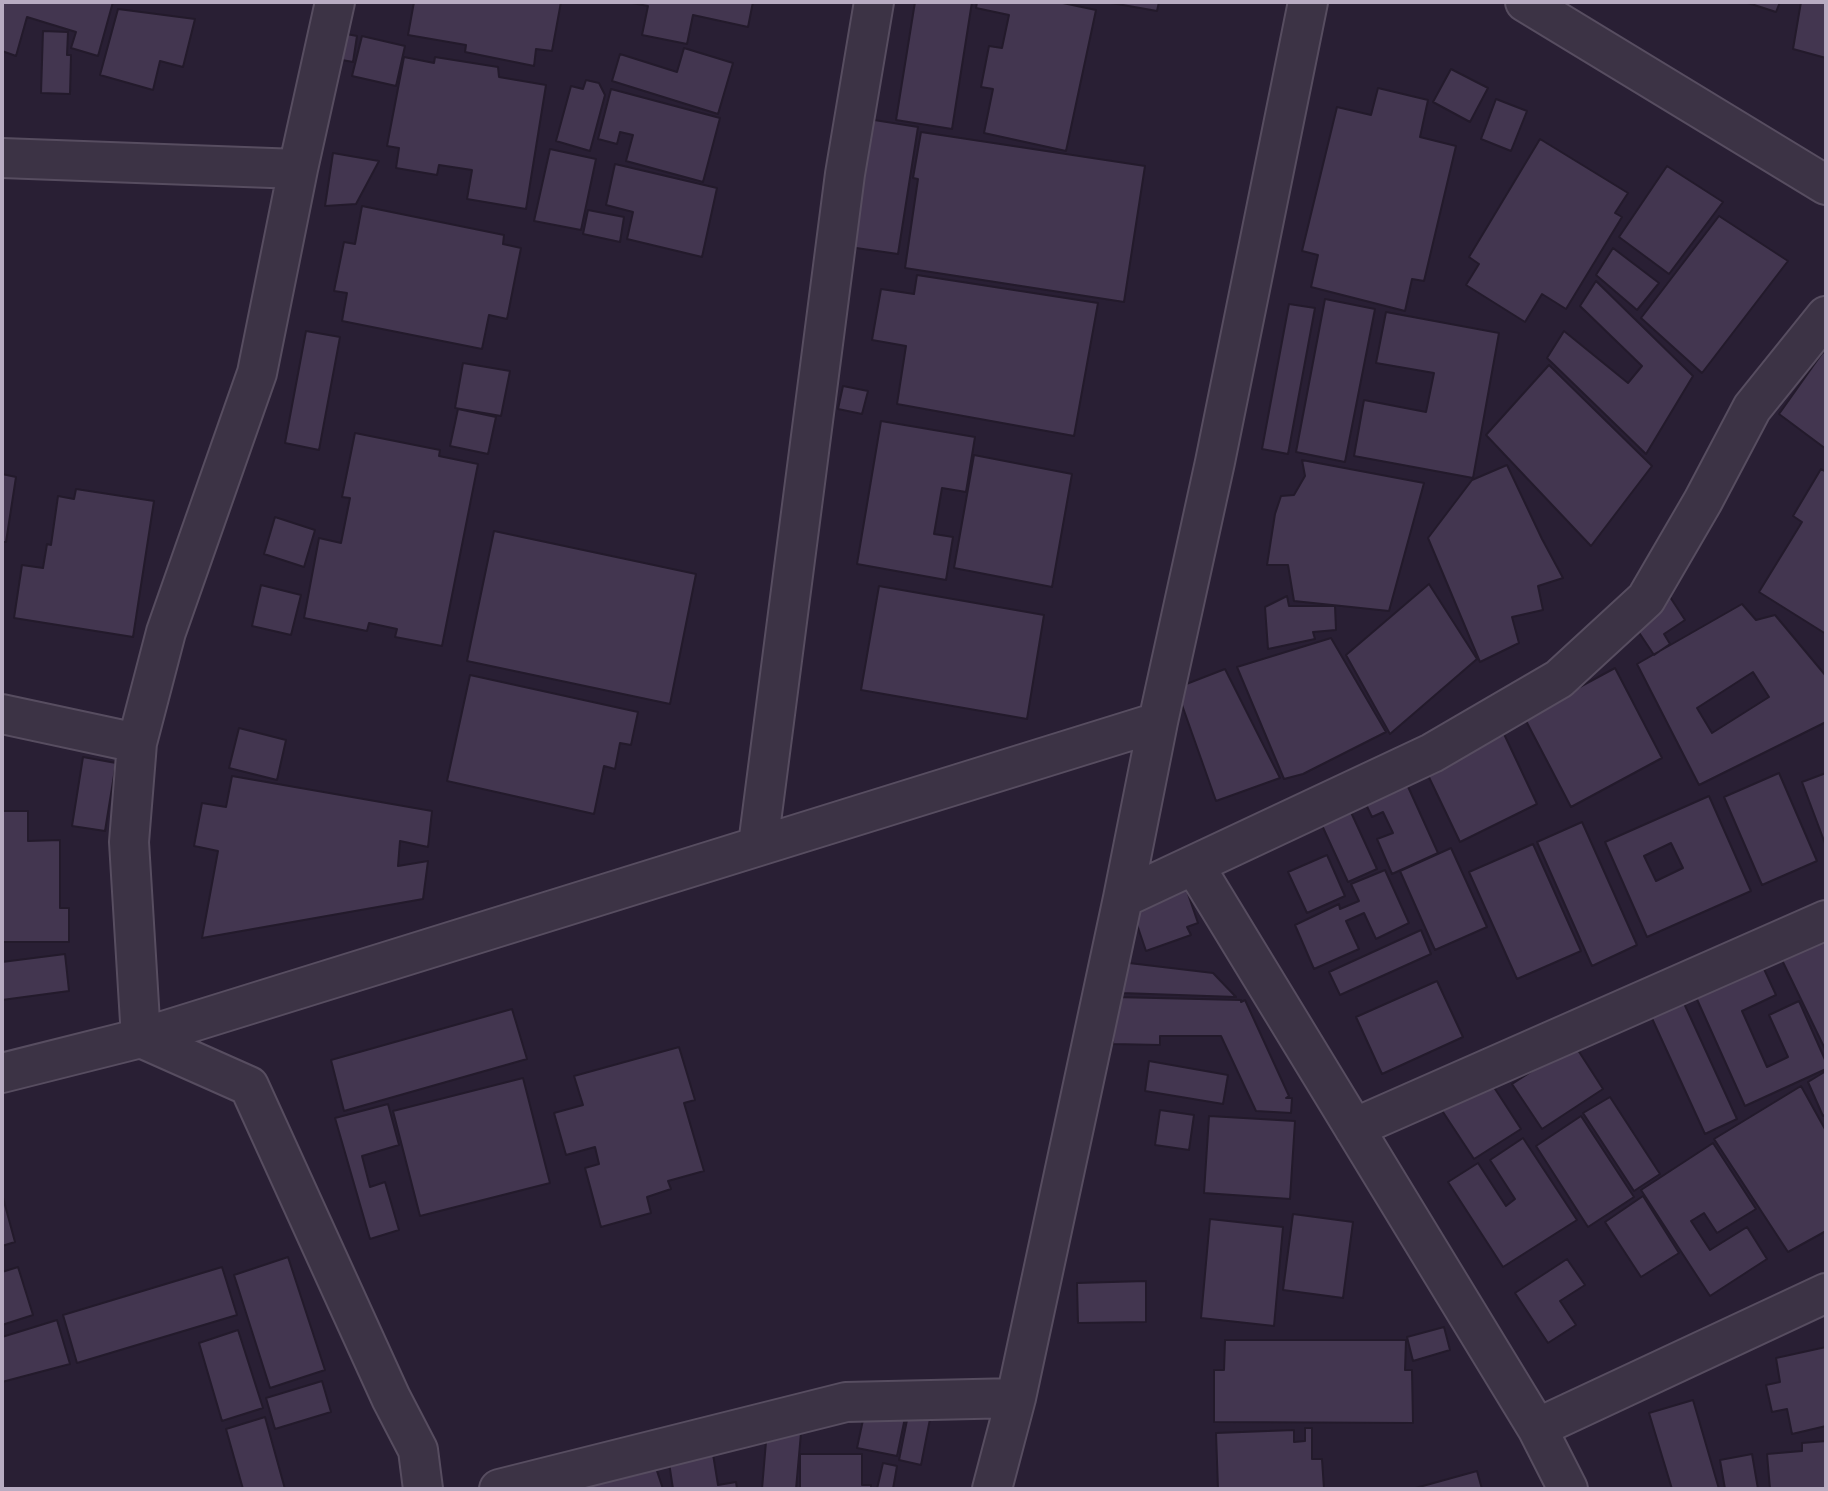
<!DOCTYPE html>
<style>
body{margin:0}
#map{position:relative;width:1828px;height:1491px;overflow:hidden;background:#291f34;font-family:Cabin,sans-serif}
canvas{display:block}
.frame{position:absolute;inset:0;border:4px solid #b8acc2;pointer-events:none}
</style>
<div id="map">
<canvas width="1828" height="1491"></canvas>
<div class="frame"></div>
</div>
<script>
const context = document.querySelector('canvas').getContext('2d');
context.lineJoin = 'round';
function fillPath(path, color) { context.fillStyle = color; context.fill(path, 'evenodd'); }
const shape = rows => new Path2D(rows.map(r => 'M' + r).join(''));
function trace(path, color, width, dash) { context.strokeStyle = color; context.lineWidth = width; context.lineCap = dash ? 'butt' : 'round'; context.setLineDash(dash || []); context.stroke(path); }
const building = shape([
 [2,2,113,2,98,56,71,48,76,32,27,17,16,56,2,51,2,2],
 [414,2,561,2,552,51,536,49,534,66,465,52,466,45,408,35,414,2],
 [627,2,753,2,748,27,693,15,687,44,642,35,648,6,627,2],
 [915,2,972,2,952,129,896,120,915,2],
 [977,2,1058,2,1096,10,1066,151,984,133,993,89,981,87,989,46,1002,48,1009,15,976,8,977,2],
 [1106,2,1159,2,1157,11,1106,2],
 [1745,2,1780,2,1776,12,1745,2],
 [1801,2,1826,2,1826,58,1793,49,1801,2],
 [118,9,195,19,183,67,160,61,153,90,100,75,118,9],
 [43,31,68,32,67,55,71,55,70,94,41,93,43,31],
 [336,32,357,36,353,62,331,58,336,32],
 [362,36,405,46,396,86,352,76,362,36],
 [684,48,733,63,718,114,612,81,620,54,677,72,684,48],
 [404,57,434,63,435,57,498,67,499,77,546,85,526,209,467,199,472,170,439,165,437,175,396,168,399,148,387,146,404,57],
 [1451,69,1488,88,1470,122,1433,102,1451,69],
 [586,80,599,83,605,95,590,151,556,141,571,86,583,89,586,80],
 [1378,88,1428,100,1420,137,1456,146,1424,281,1412,279,1405,311,1311,287,1318,255,1302,251,1337,107,1371,115,1378,88],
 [611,89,720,118,703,182,626,161,633,135,620,132,617,144,598,139,611,89],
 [1496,99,1527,111,1511,151,1481,139,1496,99],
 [868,119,918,127,898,254,849,247,868,119],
 [921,132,1145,166,1124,302,905,268,918,179,913,178,921,132],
 [1540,139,1628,193,1615,213,1622,217,1566,309,1542,294,1525,322,1466,285,1479,264,1469,257,1540,139],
 [550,149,596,159,581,230,534,221,550,149],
 [333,153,379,161,356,204,325,206,333,153],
 [615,164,717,188,702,257,627,239,633,212,606,205,615,164],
 [1667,166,1723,202,1669,274,1619,237,1667,166],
 [362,206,504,235,503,244,521,248,507,319,489,315,482,349,342,321,347,293,334,291,344,242,355,244,362,206],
 [588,210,624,217,620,242,583,234,588,210],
 [1719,216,1788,261,1702,373,1641,318,1719,216],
 [1613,248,1659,283,1637,310,1596,275,1613,248],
 [917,275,1098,303,1074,436,897,404,906,346,872,340,881,289,914,294,917,275],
 [1596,281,1693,376,1646,454,1547,358,1564,331,1628,383,1642,366,1580,306,1596,281],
 [1325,299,1375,309,1345,462,1296,452,1325,299],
 [1289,304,1315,308,1288,454,1262,449,1289,304],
 [1386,312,1499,333,1473,478,1354,456,1364,400,1426,412,1434,373,1376,363,1386,312],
 [306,331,340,337,319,450,285,443,306,331],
 [1823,352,1826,354,1826,449,1779,414,1823,352],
 [463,363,510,371,501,416,455,408,463,363],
 [1549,365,1652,466,1591,546,1486,435,1549,365],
 [843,386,868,391,862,414,838,409,843,386],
 [458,409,496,417,488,454,450,446,458,409],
 [881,421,975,437,966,492,942,488,934,534,953,537,946,580,857,564,881,421],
 [355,433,440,450,439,456,478,464,442,646,395,637,397,629,369,623,367,631,304,618,319,538,341,543,350,498,342,497,355,433],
 [974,455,1072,474,1052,587,954,568,974,455],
 [1302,460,1424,483,1389,611,1294,601,1288,565,1267,565,1275,514,1281,496,1294,495,1305,476,1302,460],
 [1507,465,1542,539,1563,578,1538,586,1543,610,1512,617,1519,643,1480,662,1428,538,1472,480,1507,465],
 [1821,469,1826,472,1826,634,1759,592,1802,522,1793,516,1821,469],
 [2,474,16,477,6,542,2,542,2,474],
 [76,489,154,501,133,637,14,618,22,565,43,568,47,544,51,545,58,496,74,499,76,489],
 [275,517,315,530,304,567,264,554,275,517],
 [494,531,696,574,670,704,467,661,494,531],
 [1429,584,1477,659,1390,734,1346,655,1429,584],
 [261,585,301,595,291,635,252,626,261,585],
 [879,586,1044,615,1027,719,861,690,879,586],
 [1287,596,1289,606,1335,606,1336,630,1313,632,1315,639,1268,649,1265,607,1287,596],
 [1670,597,1685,620,1664,634,1670,644,1654,655,1632,622,1670,597],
 [1742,604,1756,620,1775,615,1826,676,1826,722,1699,785,1637,664,1742,604],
 [1753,672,1769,697,1712,733,1697,708,1753,672],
 [1331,638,1386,732,1303,774,1284,779,1237,667,1331,638],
 [1615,668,1662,758,1571,807,1524,717,1615,668],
 [1225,669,1280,778,1216,801,1176,688,1225,669],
 [470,675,638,712,631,745,620,743,615,769,604,766,594,814,447,781,470,675],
 [239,728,286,740,277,780,229,768,239,728],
 [1504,734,1537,804,1460,842,1426,771,1504,734],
 [83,757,116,763,105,831,72,826,83,757],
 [1779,773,1817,861,1762,885,1724,797,1779,773],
 [1826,773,1826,846,1802,782,1826,773],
 [232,776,432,811,428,847,400,841,398,866,428,861,423,899,202,938,218,851,194,846,202,803,226,807,232,776],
 [1405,780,1438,853,1392,874,1377,839,1393,833,1383,812,1372,817,1363,798,1405,780],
 [1709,796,1751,891,1647,937,1605,842,1709,796],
 [1671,843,1683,868,1656,881,1644,856,1671,843],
 [1349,808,1377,869,1348,882,1320,821,1349,808],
 [2,811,28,811,28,841,60,840,60,908,69,908,69,942,2,942,2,811],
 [1582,822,1637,945,1592,966,1537,842,1582,822],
 [1533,844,1581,951,1517,979,1469,872,1533,844],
 [1451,848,1487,927,1435,950,1400,871,1451,848],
 [1327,855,1345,896,1307,913,1288,872,1327,855],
 [1385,870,1409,923,1376,939,1364,913,1346,921,1359,949,1314,969,1295,925,1339,904,1340,909,1359,901,1351,884,1385,870],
 [1186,888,1198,923,1187,927,1191,935,1146,951,1131,907,1186,888],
 [1421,930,1431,954,1340,995,1329,972,1421,930],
 [1826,936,1826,1051,1781,958,1826,936],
 [65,954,69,991,2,1000,2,962,65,954],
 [1758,956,1776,995,1742,1011,1767,1067,1788,1057,1769,1015,1799,1001,1826,1062,1826,1069,1745,1106,1691,986,1758,956],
 [1129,963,1213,973,1236,997,1121,993,1129,963],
 [1437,981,1463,1037,1382,1074,1356,1017,1437,981],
 [1114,997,1241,1000,1241,1002,1245,1000,1289,1096,1286,1098,1292,1098,1291,1113,1256,1111,1221,1036,1160,1036,1160,1045,1113,1044,1114,997],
 [1682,999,1737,1119,1705,1134,1650,1014,1682,999],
 [512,1009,527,1059,344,1111,331,1060,512,1009],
 [1574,1044,1603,1089,1542,1129,1512,1084,1574,1044],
 [679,1047,695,1100,684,1103,704,1171,668,1181,671,1189,647,1197,651,1213,601,1227,585,1168,599,1164,595,1147,566,1155,554,1113,583,1105,574,1076,679,1047],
 [1149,1061,1228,1075,1223,1104,1145,1091,1149,1061],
 [1826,1071,1826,1114,1823,1116,1808,1082,1826,1071],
 [523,1078,550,1183,420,1216,393,1111,523,1078],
 [1488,1078,1521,1129,1474,1159,1441,1109,1488,1078],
 [1801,1086,1826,1131,1826,1231,1788,1252,1714,1139,1801,1086],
 [1610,1097,1660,1174,1634,1191,1583,1113,1610,1097],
 [388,1104,399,1145,362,1156,370,1187,385,1182,399,1230,370,1239,335,1118,388,1104],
 [1160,1110,1194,1115,1189,1150,1155,1145,1160,1110],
 [1209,1116,1295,1121,1290,1199,1204,1193,1209,1116],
 [1581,1116,1634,1197,1588,1227,1536,1146,1581,1116],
 [1523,1138,1577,1220,1503,1267,1448,1182,1478,1163,1506,1206,1515,1199,1490,1160,1523,1138],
 [1713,1143,1756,1209,1717,1233,1704,1213,1691,1221,1710,1250,1747,1227,1767,1259,1710,1296,1641,1190,1713,1143],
 [2,1194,15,1242,2,1246,2,1194],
 [1643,1196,1679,1253,1641,1277,1605,1222,1643,1196],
 [1293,1214,1353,1222,1343,1298,1283,1290,1293,1214],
 [1210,1219,1283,1227,1274,1326,1201,1318,1210,1219],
 [288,1257,325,1370,270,1388,234,1275,288,1257],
 [1567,1259,1585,1285,1560,1301,1576,1325,1548,1343,1515,1293,1567,1259],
 [18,1267,33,1315,2,1325,2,1272,18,1267],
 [222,1267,237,1315,77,1363,63,1315,222,1267],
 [1146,1281,1146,1322,1078,1323,1077,1283,1146,1281],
 [57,1320,70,1364,2,1382,2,1337,57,1320],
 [1444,1327,1450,1350,1413,1361,1407,1337,1444,1327],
 [238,1330,263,1408,222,1421,199,1343,238,1330],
 [1225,1340,1406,1340,1405,1370,1412,1370,1413,1423,1214,1422,1214,1370,1224,1370,1225,1340],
 [1826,1347,1826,1426,1792,1434,1787,1409,1772,1412,1766,1385,1780,1382,1776,1358,1826,1347],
 [322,1381,331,1412,275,1429,266,1398,322,1381],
 [1693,1400,1719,1489,1672,1489,1649,1413,1693,1400],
 [866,1406,906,1413,897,1456,857,1448,866,1406],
 [909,1410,931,1414,921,1465,899,1460,909,1410],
 [265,1417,285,1489,243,1489,226,1429,265,1417],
 [1305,1428,1312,1428,1312,1459,1322,1459,1324,1489,1218,1489,1216,1433,1294,1430,1294,1442,1305,1441,1305,1428],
 [767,1430,801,1433,796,1489,762,1489,767,1430],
 [1826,1441,1826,1489,1770,1489,1767,1454,1802,1451,1802,1443,1826,1441],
 [712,1448,718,1485,736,1482,737,1489,673,1489,668,1456,712,1448],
 [800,1454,862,1454,862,1485,871,1485,871,1489,800,1489,800,1454],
 [1752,1454,1758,1489,1725,1489,1720,1460,1752,1454],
 [653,1459,663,1489,583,1489,581,1482,653,1459],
 [883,1463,897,1466,893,1489,877,1489,883,1463],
 [1477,1471,1482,1489,1412,1489,1477,1471]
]);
fillPath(building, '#433650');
trace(building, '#231a2b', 2);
const street = shape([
 [1525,2,1826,185],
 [2,158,298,169],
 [2,714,137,743],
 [758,845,845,174,874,2],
 [1194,865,1537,1428,1568,1489],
 [1123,898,1432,753,1559,679,1646,599,1703,501,1752,408,1826,316],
 [141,1038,129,842,137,743,166,632,257,373,298,169,335,2],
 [141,1038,249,1086,391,1398,418,1450,423,1489],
 [2,1073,141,1038,1158,722],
 [1354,1128,1826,920],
 [1537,1428,1826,1293],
 [499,1489,846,1402,1016,1398],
 [992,1489,1016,1398,1123,898,1158,722,1215,462,1308,2]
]);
trace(street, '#574d60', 42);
trace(street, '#3c3345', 38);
</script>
